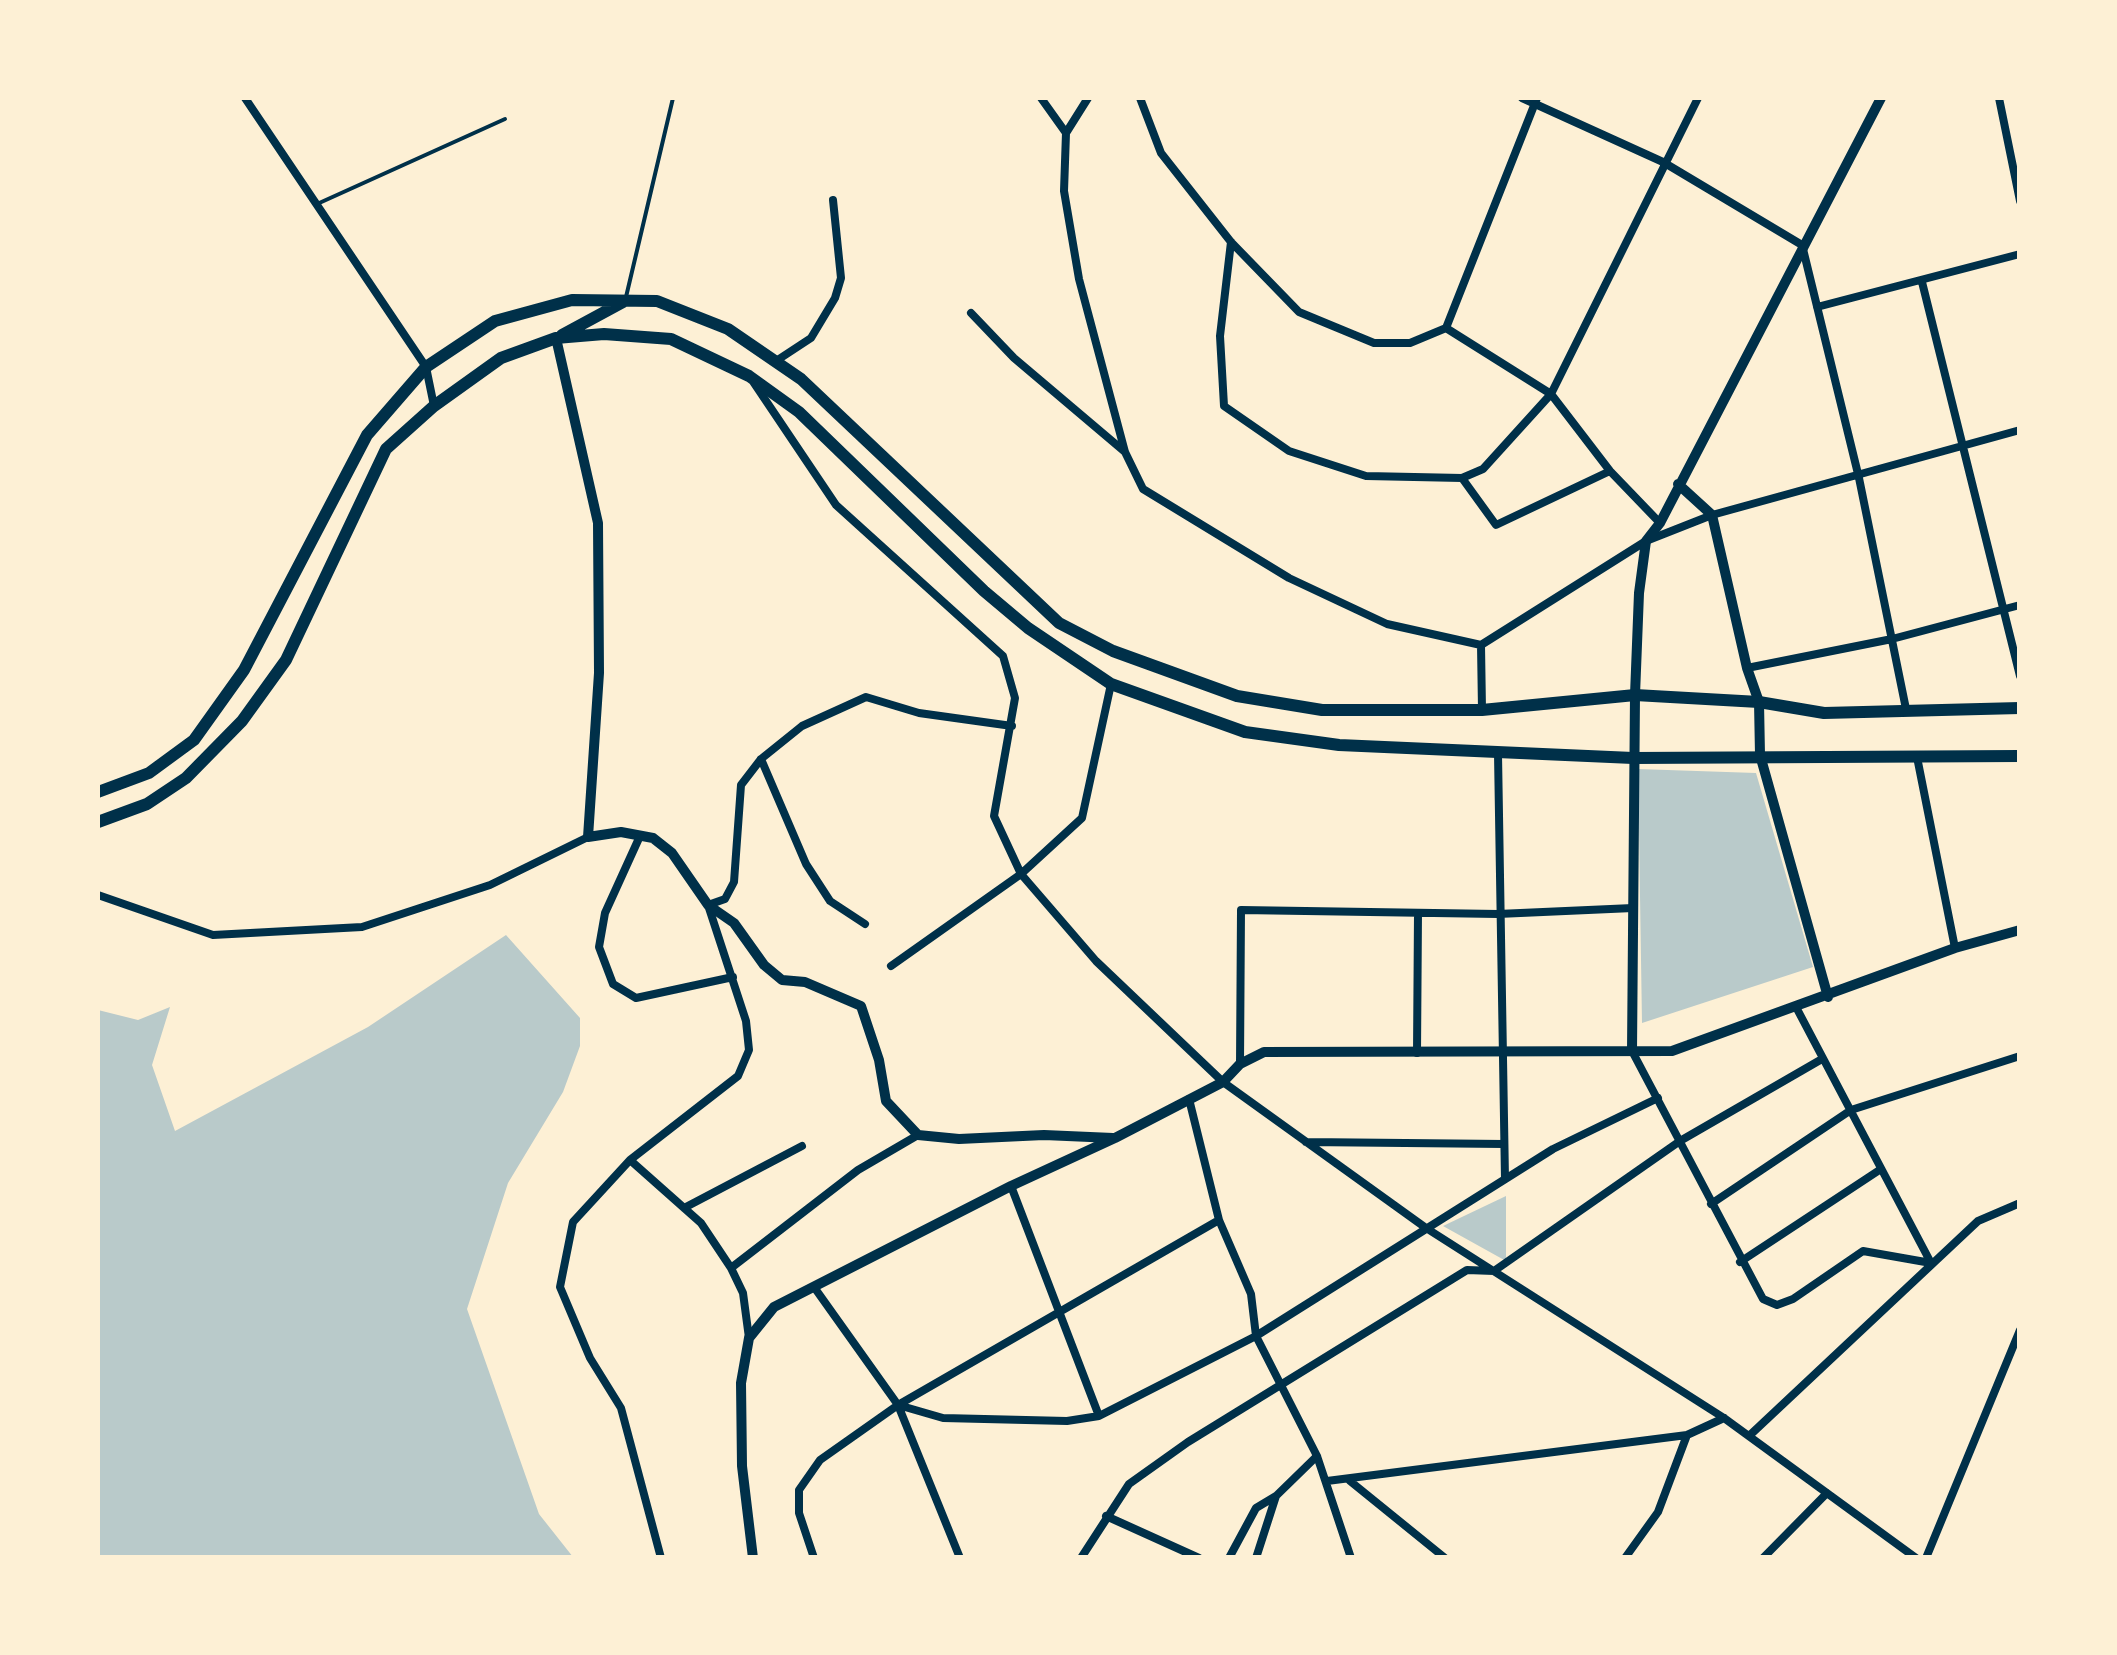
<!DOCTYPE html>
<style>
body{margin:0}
#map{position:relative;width:2117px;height:1655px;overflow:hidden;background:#fdf0d5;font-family:"Alegreya Sans",sans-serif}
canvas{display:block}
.frame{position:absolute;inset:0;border:100px solid #fdf0d5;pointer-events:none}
</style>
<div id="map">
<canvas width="2117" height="1655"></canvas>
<div class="frame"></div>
</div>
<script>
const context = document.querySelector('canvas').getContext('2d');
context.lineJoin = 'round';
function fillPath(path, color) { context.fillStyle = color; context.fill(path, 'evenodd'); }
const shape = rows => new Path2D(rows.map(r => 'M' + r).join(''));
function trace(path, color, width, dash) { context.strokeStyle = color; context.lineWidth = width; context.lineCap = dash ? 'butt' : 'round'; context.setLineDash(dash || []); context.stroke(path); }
fillPath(shape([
 [1638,769,1756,773,1813,967,1642,1023],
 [506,935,580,1018,580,1046,563,1092,508,1183,467,1309,539,1514,573,1557,98,1557,98,1010,138,1020,170,1007,152,1065,175,1131,368,1027],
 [1506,1196,1506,1261,1443,1226]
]), '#b9caca');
trace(shape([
 [317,204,505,119],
 [626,297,673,98]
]), '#003049', 4);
trace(shape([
 [245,98,426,367,434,406],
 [1041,98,1066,133],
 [1088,98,1066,133,1064,191,1079,279,1125,452,1143,489,1289,578,1387,624,1481,645,1646,541,1712,515,2020,430],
 [1140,98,1161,153,1231,242,1299,312,1374,343,1410,343,1446,328,1537,98],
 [1522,98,1663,162,1802,245,1859,478,1906,709],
 [1999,98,2020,201],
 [1231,242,1220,336,1224,406,1289,451,1366,476,1462,478,1483,469,1551,394,1698,98],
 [1922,282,2020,676],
 [1817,307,2020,254],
 [971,313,1014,358,1125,452],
 [1446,328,1551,394,1610,471,1660,523],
 [776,361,811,338,835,298,841,278,833,200],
 [754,383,836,505,1003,656,1015,698,994,816,1021,874,1096,961,1223,1082,1426,1228,1724,1418,1916,1558],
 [1462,478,1496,525,1610,471],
 [1481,645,1482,710],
 [1747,668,1892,639,2020,605],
 [1498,754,1505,1179],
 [1917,757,1955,948],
 [761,759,806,864,830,901,865,924],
 [640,836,605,913,599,947,613,984,636,998,733,977],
 [98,895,213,935,362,927,490,885,588,837],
 [891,966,1021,874,1082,818,1111,684],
 [1796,1007,1931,1263],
 [1632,1051,1763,1299,1777,1305,1793,1299,1863,1251,1931,1263],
 [1417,1053,1418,913],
 [1240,1064,1241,910,1498,914,1633,908],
 [1189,1099,1219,1220,1251,1294,1256,1336,1317,1456,1351,1558],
 [1306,1142,1504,1144],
 [630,1160,701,1223,731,1268,743,1293,749,1338],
 [1011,1186,1099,1416],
 [1711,1204,1851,1110,2020,1056],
 [684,1208,802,1146],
 [1740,1262,1881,1169],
 [731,1268,858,1170,918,1135],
 [814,1287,898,1405,960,1558],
 [898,1405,943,1418,1067,1421,1099,1416,1256,1336,1553,1149,1658,1098],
 [1749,1436,1978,1221,2020,1203],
 [1327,1481,1687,1435,1724,1418],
 [1350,1481,1445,1558],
 [1106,1516,1199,1558],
 [661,1558,621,1408,590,1358,560,1287,573,1222,630,1160,738,1076,749,1050,746,1021,708,905,725,899,734,882,741,785,761,759,802,726,866,697,919,713,1012,726],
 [814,1558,799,1513,799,1490,820,1460,898,1405,1219,1220],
 [1081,1558,1129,1484,1188,1442,1467,1270,1494,1271,1680,1141,1822,1059],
 [1229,1558,1256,1508,1276,1496],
 [1256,1558,1276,1496,1317,1456],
 [1625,1558,1658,1512,1687,1435],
 [1763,1558,1827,1493],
 [1926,1558,2020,1330]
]), '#003049', 8);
trace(shape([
 [556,338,598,523,599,673,588,837,621,832,653,838,672,853,708,905,734,923,764,965,782,980,805,982,861,1006,879,1060,886,1101,918,1135,959,1139,1044,1135,1113,1138],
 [1678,484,1712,515,1747,668,1759,702,1760,755,1828,997],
 [1632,1051,1635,695,1639,593,1646,541,1660,523,1881,98],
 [753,1558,742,1466,741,1383,749,1338,774,1307,1011,1186,1115,1138,1223,1082,1240,1064,1264,1052,1672,1051,1955,948,2020,930]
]), '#003049', 10);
trace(shape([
 [562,335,623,302],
 [98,792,149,773,194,740,244,670,367,435,426,367,495,321,572,300,657,301,728,329,801,379,1059,623,1113,651,1237,696,1322,710,1482,710,1635,695,1759,702,1824,713,2020,708],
 [98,822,147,804,186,778,242,721,286,660,386,449,434,406,501,358,556,338,604,334,671,339,749,376,799,412,984,591,1028,628,1111,684,1245,732,1339,745,1633,758,2020,756]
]), '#003049', 12);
</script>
